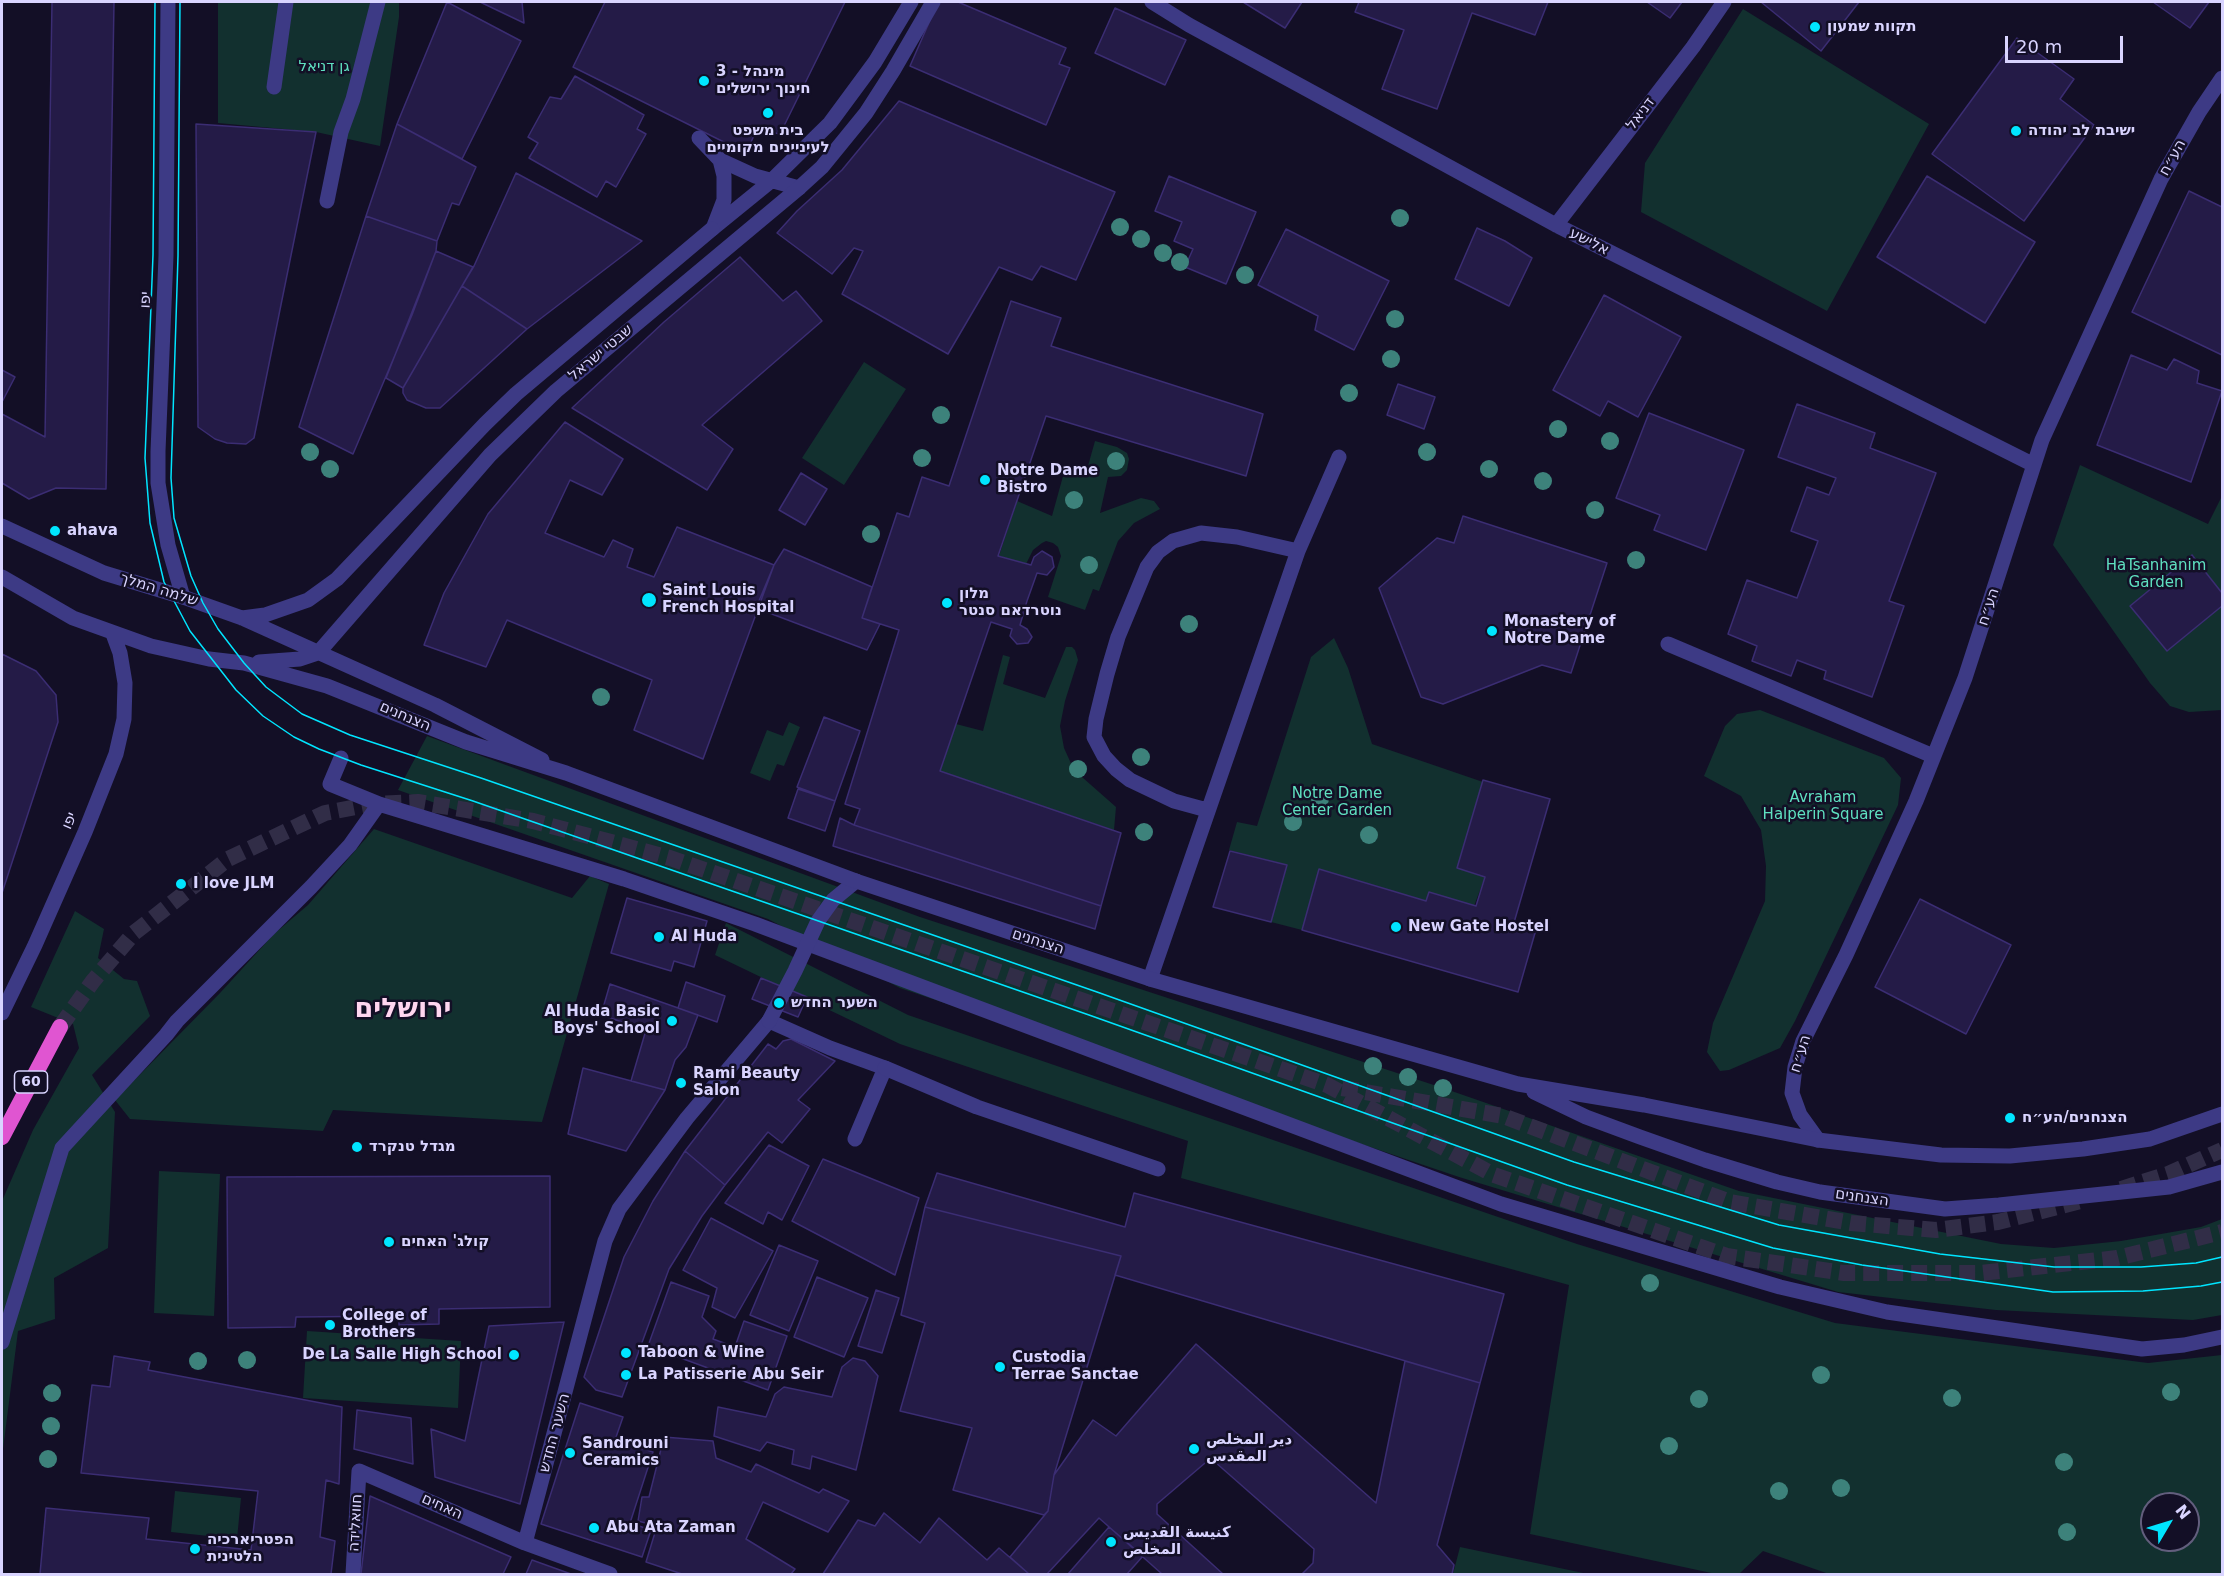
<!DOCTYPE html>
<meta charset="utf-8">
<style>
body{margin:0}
#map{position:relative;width:2224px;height:1576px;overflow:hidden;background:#130f26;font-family:"DejaVu Sans",sans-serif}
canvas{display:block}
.frame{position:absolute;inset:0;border:3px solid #d9d4ff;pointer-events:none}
.north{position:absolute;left:2140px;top:1492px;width:60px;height:60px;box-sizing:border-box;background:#130f26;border:2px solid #625e7d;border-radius:50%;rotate:52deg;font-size:16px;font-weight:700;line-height:24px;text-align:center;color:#d9d4ff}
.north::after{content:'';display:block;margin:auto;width:21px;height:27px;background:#00e5ff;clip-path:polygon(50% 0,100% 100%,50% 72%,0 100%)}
.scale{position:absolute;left:2005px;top:36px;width:118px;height:27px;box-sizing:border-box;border:3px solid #d9d4ff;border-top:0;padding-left:8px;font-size:18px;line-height:21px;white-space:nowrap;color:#d9d4ff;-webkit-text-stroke:4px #130f26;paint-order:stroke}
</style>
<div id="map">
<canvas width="2224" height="1576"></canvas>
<div class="frame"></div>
<div class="north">N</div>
<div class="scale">20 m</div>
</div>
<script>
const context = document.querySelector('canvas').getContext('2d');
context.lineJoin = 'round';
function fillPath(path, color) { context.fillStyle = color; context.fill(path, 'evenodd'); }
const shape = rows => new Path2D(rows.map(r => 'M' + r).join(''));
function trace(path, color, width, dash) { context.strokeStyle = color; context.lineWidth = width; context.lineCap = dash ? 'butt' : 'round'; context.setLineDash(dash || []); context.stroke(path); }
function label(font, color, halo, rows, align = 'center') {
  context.font = font + ' "DejaVu Sans","Noto Sans Arabic",Heebo,sans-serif'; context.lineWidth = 5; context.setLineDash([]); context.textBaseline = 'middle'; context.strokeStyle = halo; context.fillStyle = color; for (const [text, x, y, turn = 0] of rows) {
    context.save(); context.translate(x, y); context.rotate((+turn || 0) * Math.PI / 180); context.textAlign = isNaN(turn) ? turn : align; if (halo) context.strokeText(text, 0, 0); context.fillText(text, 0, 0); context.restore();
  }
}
fillPath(shape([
 [218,2,399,2,399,17,380,146,316,132,218,123],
 [1743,9,1929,124,1827,311,1641,212,1645,163],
 [864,362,906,389,844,485,802,458],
 [1095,441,1117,447,1127,453,1129,459,1127,470,1121,476,1108,477,1100,513,1141,498,1154,501,1160,509,1134,523,1118,541,1099,591,1093,589,1085,610,1048,597,1061,556,1058,547,1053,543,1046,541,1042,543,1033,550,1026,564,999,556,1017,501,1052,516,1065,469,1086,473],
 [2080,465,2208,524,2222,496,2222,710,2189,712,2170,706,2150,683,2053,545],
 [1334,638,1348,668,1372,744,1483,782,1457,868,1485,877,1474,906,1426,901,1319,870,1302,930,1271,922,1287,865,1229,850,1237,822,1257,826,1311,657],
 [1066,647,1072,647,1075,650,1078,660,1065,701,1060,726,1064,748,1074,770,1116,807,1114,830,940,771,956,724,983,731,1003,655,1010,657,1003,684,1045,698],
 [1760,710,1884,758,1901,778,1898,805,1795,1021,1780,1048,1729,1070,1720,1071,1707,1052,1713,1023,1765,901,1766,866,1761,830,1741,796,1704,776,1725,726,1737,714],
 [789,722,800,727,784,766,777,764,770,781,750,773,767,730,783,736],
 [427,736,920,917,1443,1088,1739,1191,2001,1244,2054,1248,2121,1241,2201,1227,2222,1219,2222,1315,2193,1320,1996,1310,1838,1292,1459,1177,900,988,768,919,398,790],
 [374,829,572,898,590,876,609,884,542,1122,333,1110,323,1131,130,1119,115,1100,220,993,274,934,308,905],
 [75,911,104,929,98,958,124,979,137,981,150,1016,92,1075,115,1112,108,1248,54,1278,55,1319,18,1331,2,1457,2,1201,33,1130,79,1048,73,1024,31,1007],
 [726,923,908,1015,1577,1244,1835,1323,2148,1363,2222,1355,2222,1574,1829,1574,1763,1551,1739,1574,1716,1574,1530,1534,1569,1285,1181,1178,1188,1141,900,1044,715,955],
 [2152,1504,2188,1504,2188,1540,2152,1540],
 [159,1171,220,1174,214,1316,154,1313],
 [307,1331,461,1341,458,1408,303,1398],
 [175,1491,241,1498,237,1539,171,1532],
 [1460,1547,1588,1574,1453,1574]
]), '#12302f');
const building = shape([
 [52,2,114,2,106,489,56,488,29,499,2,483,2,414,45,437,52,2],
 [447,2,521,41,462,159,397,124,447,2],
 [480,2,522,2,524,23,480,2],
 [605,2,845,2,780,134,757,129,746,153,573,67,605,2],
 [938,2,958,2,1066,48,1059,64,1070,68,1046,125,910,66,938,2],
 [1243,2,1302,2,1285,28,1243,2],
 [1359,2,1548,2,1535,35,1472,13,1437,109,1382,89,1404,30,1355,12,1359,2],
 [1647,2,1682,2,1670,18,1647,2],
 [1761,2,1859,2,1821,51,1761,2],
 [2153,2,2209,2,2190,28,2153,2],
 [1115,8,1186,40,1165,85,1095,53,1115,8],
 [2017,38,2074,79,2060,99,2094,125,2024,221,1932,154,2017,38],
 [575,76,644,115,637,129,646,134,616,187,606,181,597,197,529,158,538,143,528,137,550,97,561,99,575,76],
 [899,101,1115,192,1076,280,1041,266,1032,280,999,267,948,354,842,294,863,251,854,248,832,274,777,233,797,211,842,170,899,101],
 [196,124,316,132,254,438,246,444,227,443,215,439,198,427,196,124],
 [397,124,476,167,459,205,452,203,437,241,366,216,397,124],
 [516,173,642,241,527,329,462,286,474,266,516,173],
 [1169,176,1256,212,1226,284,1185,267,1193,249,1174,241,1182,222,1155,211,1169,176],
 [1927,176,2035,242,1985,323,1877,257,1927,176],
 [2189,191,2222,207,2222,355,2132,312,2189,191],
 [366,216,437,241,436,251,412,315,353,454,299,427,366,216],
 [1477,228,1505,241,1532,258,1509,306,1455,279,1477,228],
 [1286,229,1389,281,1354,350,1315,330,1318,316,1258,285,1286,229],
 [436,251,473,267,403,388,386,378,436,251],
 [740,257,783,301,796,291,822,321,702,425,733,449,707,490,572,408,664,322,740,257],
 [462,286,527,329,440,408,426,408,407,400,403,393,403,388,462,286],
 [1604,295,1681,337,1638,417,1608,401,1600,416,1553,390,1604,295],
 [1011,301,1061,318,1051,346,1263,414,1246,476,1046,416,998,556,1031,565,1034,557,1042,551,1052,557,1054,567,1047,575,1037,573,1027,601,1020,625,1027,629,1032,637,1028,643,1017,644,1010,636,1012,629,991,622,940,771,1121,833,1101,906,854,825,860,809,845,804,899,630,862,618,897,513,909,517,922,477,949,486,1011,301],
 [2131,355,2167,370,2174,359,2199,371,2197,383,2222,391,2191,482,2097,445,2131,355],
 [2,370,15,377,2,402,2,370],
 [1398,384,1435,397,1424,429,1387,415,1398,384],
 [1797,404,1875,433,1870,448,1936,473,1889,601,1904,606,1872,697,1824,679,1826,671,1797,660,1791,676,1752,661,1757,646,1728,634,1747,580,1797,598,1818,541,1791,531,1807,487,1829,495,1836,478,1778,457,1797,404],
 [1649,413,1744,450,1706,550,1654,530,1660,515,1616,498,1649,413],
 [565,422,623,459,602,495,570,480,545,533,604,557,613,540,633,549,627,567,654,577,677,527,774,565,703,759,634,730,652,680,507,620,486,667,424,645,444,593,488,514,565,422],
 [801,473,827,489,805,525,779,510,801,473],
 [1463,516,1607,563,1571,673,1542,665,1443,704,1421,697,1379,588,1437,538,1454,543,1463,516],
 [784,549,872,587,862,618,880,624,867,650,756,608,774,565,784,549],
 [2192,555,2222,593,2222,606,2167,651,2130,606,2192,555],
 [2,654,36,671,56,695,58,722,2,893,2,654],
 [824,717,860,731,835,801,797,787,824,717],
 [1483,780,1550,799,1513,926,1535,933,1518,992,1302,930,1319,869,1426,901,1429,892,1476,906,1485,877,1457,868,1483,780],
 [798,789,835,801,825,831,788,818,798,789],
 [840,818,854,825,1101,906,1095,929,833,846,840,818],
 [1230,851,1287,865,1271,922,1213,907,1230,851],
 [627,898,707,921,694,967,674,961,671,971,611,953,627,898],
 [1920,899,2011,945,1966,1034,1875,987,1920,899],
 [761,978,807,997,798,1017,752,999,761,978],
 [686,982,725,996,717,1022,678,1008,686,982],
 [610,984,698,1015,686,1047,675,1060,665,1090,631,1081,646,1030,601,1015,610,984],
 [791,1039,835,1061,798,1100,810,1109,782,1143,768,1132,725,1185,685,1151,768,1044,776,1049,783,1041,791,1039],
 [583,1068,665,1090,626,1151,568,1134,583,1068],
 [769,1145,809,1166,782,1220,768,1212,763,1224,725,1203,769,1145],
 [685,1151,725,1185,702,1216,669,1269,622,1397,596,1390,584,1377,624,1257,653,1201,685,1151],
 [823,1159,919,1198,895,1275,792,1221,823,1159],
 [937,1173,1125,1227,1134,1193,1504,1294,1480,1383,1115,1275,1121,1256,925,1207,937,1173],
 [550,1176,550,1307,439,1309,439,1324,399,1325,399,1316,296,1317,295,1327,228,1328,227,1177,550,1176],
 [925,1207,1121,1256,1054,1475,1048,1511,1044,1515,953,1490,972,1428,900,1411,925,1323,901,1315,925,1207],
 [711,1218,773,1251,735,1318,712,1307,717,1288,683,1270,711,1218],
 [779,1245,818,1261,789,1331,750,1315,779,1245],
 [817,1277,868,1298,844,1357,794,1337,817,1277],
 [671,1282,709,1296,702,1317,716,1331,713,1339,735,1347,744,1321,787,1336,768,1390,648,1346,671,1282],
 [876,1290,899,1298,882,1353,858,1346,876,1290],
 [564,1322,520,1504,435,1477,431,1429,465,1441,489,1326,564,1322],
 [1196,1344,1376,1503,1405,1361,1480,1383,1437,1545,1454,1565,1452,1574,1302,1574,1313,1563,1314,1549,1215,1462,1205,1463,1157,1504,1157,1514,1223,1574,1162,1574,1099,1518,1047,1574,1029,1574,1010,1557,1048,1511,1054,1475,1093,1420,1116,1436,1196,1344],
 [114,1356,150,1362,148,1370,342,1407,339,1484,326,1480,320,1537,335,1541,331,1574,40,1574,46,1508,149,1518,146,1539,251,1550,258,1491,81,1473,92,1385,110,1387,114,1356],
 [853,1358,865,1361,878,1376,856,1470,812,1456,810,1469,792,1464,794,1450,767,1442,760,1451,714,1436,718,1407,766,1417,775,1394,784,1387,832,1397,842,1367,853,1358],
 [580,1403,623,1417,615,1440,653,1452,630,1523,651,1530,642,1557,541,1524,580,1403],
 [357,1410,411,1418,413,1464,354,1449,357,1410],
 [664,1437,713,1441,716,1458,751,1472,756,1464,819,1493,823,1489,849,1501,828,1532,763,1502,746,1539,795,1569,791,1574,682,1574,646,1562,657,1526,638,1521,642,1497,649,1497,664,1437],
 [370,1496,511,1557,503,1574,361,1574,370,1496],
 [884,1513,920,1543,939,1518,987,1560,999,1548,1029,1574,823,1574,858,1520,875,1526,884,1513],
 [1109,1527,1143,1556,1127,1574,1068,1574,1109,1527],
 [532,1560,571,1574,526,1574,532,1560]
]);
fillPath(building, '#241b47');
trace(building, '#3b2d73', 1.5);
trace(shape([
 [60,1027,93,981,134,933,228,859,325,813,372,804,418,802,533,821,670,858,1327,1085,1494,1175,1727,1256,1844,1273,1981,1273,2117,1258,2222,1232],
 [1342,1088,1503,1116,1730,1202,1851,1223,1936,1230,1998,1222,2085,1200],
 [2121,1189,2168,1174,2222,1150]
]), '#312d47', 16, [16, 8]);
trace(shape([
 [699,138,720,160,755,176,799,188],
 [714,226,724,200,724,176,720,160],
 [712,229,771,181,830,123,875,62,911,2],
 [1207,810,1174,801,1130,780,1116,769,1104,756,1094,737,1096,719,1107,674,1118,637,1147,567,1158,552,1173,541,1201,533,1237,537,1298,551],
 [1150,979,1298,551,1339,457],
 [769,1021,830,1048,885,1068,855,1139]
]), '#3d3a85', 15);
trace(shape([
 [168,2,166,256,158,451,158,483,168,545,183,597],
 [274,87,286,2],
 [327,201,341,132,353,99,378,2],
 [379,804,624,879,755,924,1501,1204,1780,1287,1887,1312,2142,1349,2184,1345,2222,1337],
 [885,1068,977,1107,1158,1169],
 [2,1342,62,1148,166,1035,177,1021,311,887,350,845,379,804,330,784,341,758],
 [525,1543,605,1241,619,1209,687,1118,769,1021],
 [353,1574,359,1471,525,1543,610,1574]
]), '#3d3a85', 15);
trace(shape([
 [1152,2,1189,25,1556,225,2034,465],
 [1556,225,1693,47,1724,2],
 [1668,644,1933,756],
 [769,1021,795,971,818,921,833,900,856,881],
 [1818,1140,1800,1115,1792,1093,1795,1067,1803,1041,1846,955,1916,801,1965,678,2042,440,2161,179,2199,112,2222,78]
]), '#3d3a85', 15);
trace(shape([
 [2,526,104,573,183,597,242,618,435,705,542,760],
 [2,577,73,618,151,646,209,659,244,663,327,686,466,742,566,773,856,881,1150,979,1518,1084,1644,1105,1818,1140,1941,1155,2010,1156,2083,1149,2150,1139,2222,1114],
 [242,618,265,615,308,600,337,579,485,424,516,394,712,229],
 [259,662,300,659,318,653,490,455,556,391,799,188,822,167,866,113,893,71,933,2],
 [2,1013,35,945,85,832,116,754,124,719,125,683,120,653,113,634],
 [1534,1092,1586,1117,1640,1137,1705,1160,1777,1182,1820,1192,1945,1209,1999,1205,2169,1187,2222,1172]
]), '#3d3a85', 15);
trace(shape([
 [2,1137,60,1027]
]), '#e055d1', 16);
trace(shape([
 [155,2,153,255,145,458,150,523,164,582,190,631,236,690,263,716,294,737,319,749,361,765,473,801,1089,1015,1567,1185,1773,1248,1862,1265,2053,1292,2143,1291,2201,1286,2222,1282],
 [180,2,178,256,171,478,174,518,191,576,203,603,218,629,244,663,266,687,302,714,350,735,481,778,1097,992,1574,1162,1779,1225,1940,1254,2054,1267,2141,1267,2196,1263,2222,1257]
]), '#00e5ff', 1.5);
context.fillStyle = '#3d827b';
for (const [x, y] of [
 [1400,218],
 [1120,227],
 [1141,239],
 [1163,253],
 [1180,262],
 [1245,275],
 [1395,319],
 [1391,359],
 [1349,393],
 [941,415],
 [1558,429],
 [1610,441],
 [310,452],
 [1427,452],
 [922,458],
 [1116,461],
 [330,469],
 [1489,469],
 [1543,481],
 [1074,500],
 [1595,510],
 [871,534],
 [1636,560],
 [1089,565],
 [1189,624],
 [601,697],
 [1141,757],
 [1078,769],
 [1320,799],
 [1293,822],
 [1144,832],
 [1369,835],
 [1373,1066],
 [1408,1077],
 [1443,1088],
 [1650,1283],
 [247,1360],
 [198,1361],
 [1821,1375],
 [2171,1392],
 [52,1393],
 [1952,1398],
 [1699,1399],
 [51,1426],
 [1669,1446],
 [48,1459],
 [2064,1462],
 [1841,1488],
 [1779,1491],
 [2067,1532]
]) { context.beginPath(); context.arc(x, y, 9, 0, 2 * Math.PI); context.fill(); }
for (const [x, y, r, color] of [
 [1815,27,6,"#00e5ff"],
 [704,81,6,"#00e5ff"],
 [768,113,6,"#00e5ff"],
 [2016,131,6,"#00e5ff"],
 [985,480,6,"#00e5ff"],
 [55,531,6,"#00e5ff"],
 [649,600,8,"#00e5ff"],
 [947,603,6,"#00e5ff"],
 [1492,631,6,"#00e5ff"],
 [181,884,6,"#00e5ff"],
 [1396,927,6,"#00e5ff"],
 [659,937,6,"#00e5ff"],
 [779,1003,6,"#00e5ff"],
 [672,1021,6,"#00e5ff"],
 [681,1083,6,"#00e5ff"],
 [2010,1118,6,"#00e5ff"],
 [357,1147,6,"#00e5ff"],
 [389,1242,6,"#00e5ff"],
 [330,1325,6,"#00e5ff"],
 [626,1353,6,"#00e5ff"],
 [514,1355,6,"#00e5ff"],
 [1000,1367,6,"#00e5ff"],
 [626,1375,6,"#00e5ff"],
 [1194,1449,6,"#00e5ff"],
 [570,1453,6,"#00e5ff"],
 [594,1528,6,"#00e5ff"],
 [1111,1542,6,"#00e5ff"],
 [195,1549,6,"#00e5ff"]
]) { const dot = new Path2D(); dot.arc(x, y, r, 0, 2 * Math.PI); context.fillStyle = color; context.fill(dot); trace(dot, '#130f26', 2); }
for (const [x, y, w] of [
 [31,1082,33]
]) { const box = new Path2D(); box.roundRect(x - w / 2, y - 11, w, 22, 4.5); context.fillStyle = '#130f26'; context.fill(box); trace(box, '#d9d4ff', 1.5); }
label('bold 14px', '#d9d4ff', null, [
 ["60",31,1082]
]);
label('bold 15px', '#d9d4ff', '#130f26', [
 ["תקוות שמעון",1827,27],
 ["3 - מינהל",716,72],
 ["חינוך ירושלים",716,89],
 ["בית משפט",768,131,"center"],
 ["לעיניינים מקומיים",768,148,"center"],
 ["ישיבת לב יהודה",2028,131],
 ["Notre Dame",997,471],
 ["Bistro",997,488],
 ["ahava",67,531],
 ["Saint Louis",662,591],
 ["French Hospital",662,608],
 ["מלון",959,594],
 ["נוטרדאם סנטר",959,611],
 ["Monastery of",1504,622],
 ["Notre Dame",1504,639],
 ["I love JLM",193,884],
 ["New Gate Hostel",1408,927],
 ["Al Huda",671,937],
 ["השער החדש",791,1003],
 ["Al Huda Basic",660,1012,"right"],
 ["Boys' School",660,1029,"right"],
 ["Rami Beauty",693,1074],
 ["Salon",693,1091],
 ["הצנחנים/הע״ח",2022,1118],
 ["מגדל טנקרד",369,1147],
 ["קולג' האחים",401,1242],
 ["College of",342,1316],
 ["Brothers",342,1333],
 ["Taboon & Wine",638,1353],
 ["De La Salle High School",502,1355,"right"],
 ["Custodia",1012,1358],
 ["Terrae Sanctae",1012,1375],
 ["La Patisserie Abu Seir",638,1375],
 ["دير المخلص",1206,1440],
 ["المقدس",1206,1457],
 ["Sandrouni",582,1444],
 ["Ceramics",582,1461],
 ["Abu Ata Zaman",606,1528],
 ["كنيسة القديس",1123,1533],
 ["المخلص",1123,1550],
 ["הפטריארכיה",207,1540],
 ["הלטינית",207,1557]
], 'left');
label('15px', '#5fe0c0', '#130f26', [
 ["גן דניאל",324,67],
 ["HaTsanhanim",2156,566],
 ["Garden",2156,583],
 ["Notre Dame",1337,794],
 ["Center Garden",1337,811],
 ["Avraham",1823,798],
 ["Halperin Square",1823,815]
]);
label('15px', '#d9d4ff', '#130f26', [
 ["דניאל",1641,114,-53],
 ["הע״ח",2173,158,-61],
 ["אלישע",1589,242,27],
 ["יפו",146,300,-88],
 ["שבטי ישראל",601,353,-40],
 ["שלמה המלך",159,590,17],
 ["הע״ח",1989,607,-72],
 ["הצנחנים",405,717,23],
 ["יפו",70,821,-67],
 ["הצנחנים",1038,942,18],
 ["הע״ח",1801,1054,-73],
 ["הצנחנים",1862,1198,8],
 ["השער החדש",555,1433,-75],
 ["האחים",442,1507,24],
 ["חוואלידה",356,1523,-87]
]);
label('bold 27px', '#ffd6f0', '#130f26', [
 ["ירושלים",403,1010]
]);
</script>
